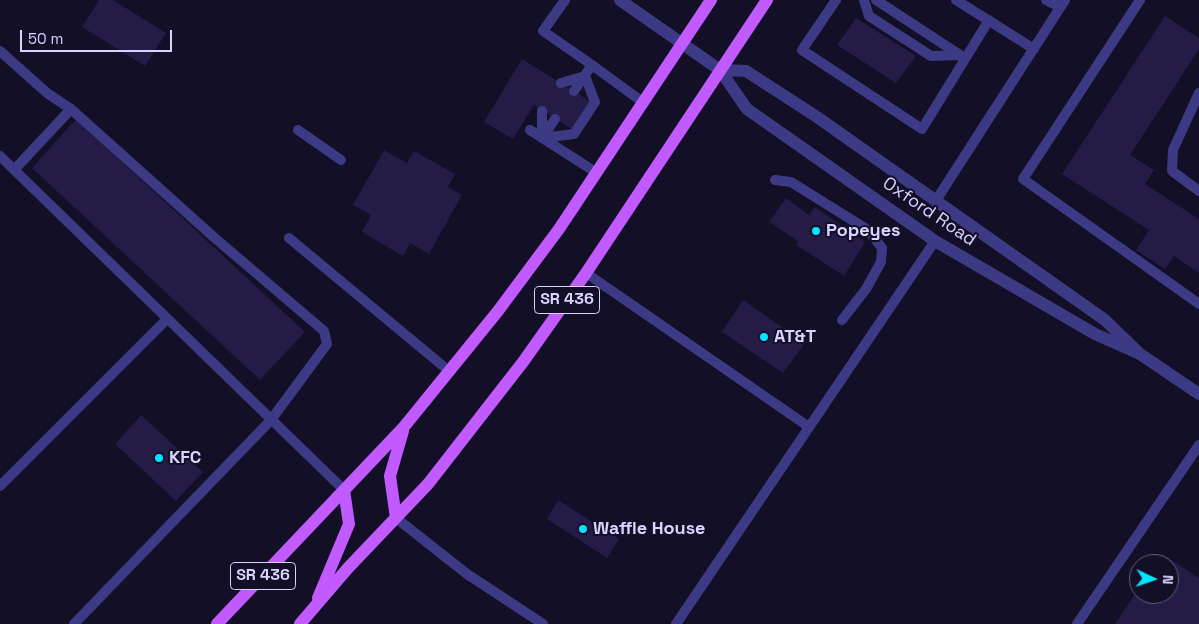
<!DOCTYPE html>
<style>
body{margin:0}
#map{position:relative;width:1199px;height:624px;overflow:hidden;background:#130f26;font-family:"Space Grotesk",sans-serif}
canvas{display:block}
.north{position:absolute;left:1129px;top:554px;width:50px;height:50px;box-sizing:border-box;background:#130f26;border:1px solid #625e7d;border-radius:50%;rotate:93deg;font-size:14px;font-weight:700;line-height:20px;text-align:center;color:#d9d4ff}
.north::after{content:'';display:block;margin:auto;width:18px;height:22px;background:#00e5ff;clip-path:polygon(50% 0,100% 100%,50% 72%,0 100%)}
.scale{position:absolute;left:20px;top:30px;width:152px;height:22px;box-sizing:border-box;border:2px solid #d9d4ff;border-top:0;padding-left:6px;font-size:15px;line-height:18px;white-space:nowrap;color:#d9d4ff;-webkit-text-stroke:4px #130f26;paint-order:stroke}
</style>
<div id="map">
<canvas width="1199" height="624"></canvas>
<div class="north">N</div>
<div class="scale">50 m</div>
</div>
<script>
const context = document.querySelector('canvas').getContext('2d');
context.lineJoin = 'round';
function fillPath(path, color) { context.fillStyle = color; context.fill(path, 'evenodd'); }
const shape = rows => new Path2D(rows.map(r => 'M' + r).join(''));
function trace(path, color, width, dash) { context.strokeStyle = color; context.lineWidth = width; context.lineCap = dash ? 'butt' : 'round'; context.setLineDash(dash || []); context.stroke(path); }
function label(font, color, halo, rows, align = 'center') {
  context.font = font + ' "Space Grotesk",sans-serif'; context.lineWidth = 4; context.setLineDash([]); context.textBaseline = 'middle'; context.strokeStyle = halo; context.fillStyle = color; for (const [text, x, y, turn = 0] of rows) {
    context.save(); context.translate(x, y); context.rotate((+turn || 0) * Math.PI / 180); context.textAlign = isNaN(turn) ? turn : align; if (halo) context.strokeText(text, 0, 0); context.fillText(text, 0, 0); context.restore();
  }
}
fillPath(shape([
 [99,0,113,0,166,33,145,66,82,27],
 [1165,16,1199,38,1199,49,1130,155,1154,170,1145,184,1199,219,1199,273,1174,256,1165,269,1136,250,1149,230,1062,174],
 [856,18,916,56,896,83,837,45],
 [522,59,593,103,575,131,534,105,513,139,484,122],
 [76,119,305,332,260,380,32,168],
 [384,150,407,163,414,151,455,174,448,187,462,195,429,254,410,243,403,256,362,232,371,215,353,205],
 [786,198,809,215,815,207,865,242,844,276,796,245,798,241,769,222],
 [743,300,805,343,783,373,722,332],
 [141,415,203,472,176,501,115,444],
 [558,500,619,539,607,558,547,519],
 [1162,554,1199,578,1199,624,1115,624,1139,588,1139,594,1169,594,1169,564,1156,564]
]), '#241b47');
trace(shape([
 [565,0,543,31,592,65,574,91],
 [836,0,802,50,922,129,989,20],
 [864,0,869,16,931,56,959,55],
 [876,0,960,55],
 [956,0,1034,49],
 [1046,0,1060,7],
 [1140,0,1023,179,1199,304],
 [0,51,47,93,71,109,14,170],
 [592,65,644,103],
 [1199,93,1173,150,1172,171,1199,191],
 [71,109,216,239,324,331,327,344,271,420,74,624],
 [542,111,542,138],
 [298,130,341,160],
 [530,130,597,173],
 [543,137,555,119],
 [542,138,574,134,595,102,585,76,561,83],
 [0,156,344,490],
 [775,180,791,182,868,230,882,248,881,262,866,289,842,320],
 [935,202,1065,0],
 [289,238,449,371],
 [586,273,809,427],
 [0,486,167,319],
 [396,518,467,574,543,624],
 [676,624,935,241],
 [1077,624,1199,445]
]), '#3d3a85', 10);
trace(shape([
 [620,0,720,70,747,109,935,241,1095,334,1140,354],
 [720,70,746,71,817,117,1105,320,1140,354,1199,394]
]), '#3d3a85', 12);
trace(shape([
 [396,518,390,476,403,431],
 [318,598,349,524,344,490],
 [217,624,403,428,498,311,559,229,711,0],
 [300,624,348,568,428,484,523,362,586,273,767,0]
]), '#c25bff', 12);
for (const [x, y, r, color] of [
 [816,231,5,"#00e5ff"],
 [764,337,5,"#00e5ff"],
 [159,458,5,"#00e5ff"],
 [583,529,5,"#00e5ff"]
]) { const dot = new Path2D(); dot.arc(x, y, r, 0, 2 * Math.PI); context.fillStyle = color; context.fill(dot); trace(dot, '#130f26', 2); }
for (const [x, y, w] of [
 [567,300,65],
 [263,576,65]
]) { const box = new Path2D(); box.roundRect(x - w / 2, y - 13.5, w, 27, 4); context.fillStyle = '#130f26'; context.fill(box); trace(box, '#d9d4ff', 1); }
label('bold 16px', '#d9d4ff', null, [
 ["SR 436",567,300],
 ["SR 436",263,576]
]);
label('18px', '#d9d4ff', '#130f26', [
 ["Oxford Road",929,212,34]
]);
label('bold 18px', '#d9d4ff', '#130f26', [
 ["Popeyes",826,231],
 ["AT&T",774,337],
 ["KFC",169,458],
 ["Waffle House",593,529]
], 'left');
</script>
